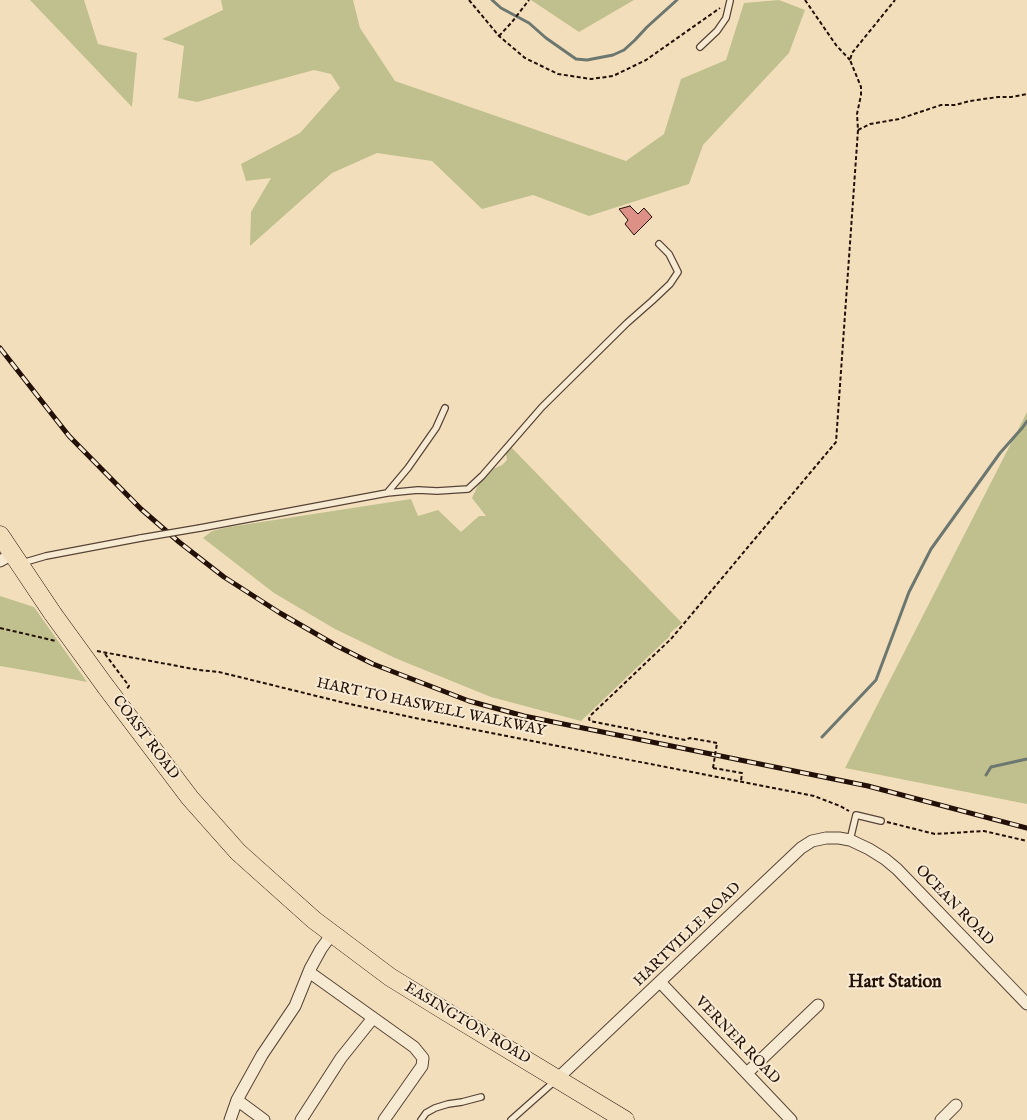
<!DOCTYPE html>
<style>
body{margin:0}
canvas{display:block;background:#f3debc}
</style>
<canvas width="1027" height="1120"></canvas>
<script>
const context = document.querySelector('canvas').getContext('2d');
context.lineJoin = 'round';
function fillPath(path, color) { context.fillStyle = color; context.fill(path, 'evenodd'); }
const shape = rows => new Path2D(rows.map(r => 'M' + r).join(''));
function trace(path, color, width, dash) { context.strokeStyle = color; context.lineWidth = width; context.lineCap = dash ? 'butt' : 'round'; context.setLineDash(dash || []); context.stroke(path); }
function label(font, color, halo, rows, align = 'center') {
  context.font = font + ' "IM FELL English",serif'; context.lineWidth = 4; context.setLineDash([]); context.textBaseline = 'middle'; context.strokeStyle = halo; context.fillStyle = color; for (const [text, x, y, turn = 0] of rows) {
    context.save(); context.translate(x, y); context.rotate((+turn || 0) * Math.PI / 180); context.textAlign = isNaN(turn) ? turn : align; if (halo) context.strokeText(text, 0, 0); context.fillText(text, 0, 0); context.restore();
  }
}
fillPath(shape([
 [30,0,84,0,98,44,137,53,132,107],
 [221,0,353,0,360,28,395,81,626,161,664,134,681,79,726,60,744,3,779,0,805,10,789,53,703,145,689,184,589,216,533,195,482,209,432,161,377,153,332,173,250,246,251,212,271,178,246,181,241,164,300,133,340,88,331,74,314,70,197,102,178,98,184,46,162,39,223,10],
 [531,0,634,0,579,32],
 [1027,412,1027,804,845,768],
 [511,447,682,623,670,633,670,636,652,653,581,721,491,697,395,658,335,629,274,593,203,538,212,531,229,527,411,499,418,516,438,510,461,532,479,516,486,516,472,498,479,483,493,469,502,465,507,460,506,454],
 [0,596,34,607,87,682,35,672,0,666]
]), '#bfc08d');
trace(shape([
 [492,0,501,8,529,23,546,38,576,59,587,60,613,55,624,50,635,40,647,27,677,0],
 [822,737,876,680,909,592,931,549,1000,453,1023,427,1027,421],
 [986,775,991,767,1027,759]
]), '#6c7770', 3);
const building = shape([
 [630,206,638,214,644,208,652,217,634,235,625,224,628,220,619,209,630,206]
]);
fillPath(building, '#dc9086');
trace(building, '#231109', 1);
const service = shape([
 [700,47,717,31,726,18,730,1],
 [387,493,408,468,436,428,445,408],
 [200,528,387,493,418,490,437,491,468,489,482,476,542,407,627,323,652,301,670,284,678,272,669,254,659,244],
 [22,563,46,556,141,538],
 [850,840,856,815,881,821],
 [421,1120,426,1113,435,1108,448,1104,462,1102,481,1097],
 [511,1120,556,1080]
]);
const minor = shape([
 [0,561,13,554],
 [309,972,414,1047,423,1058,422,1066,384,1120],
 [660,982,791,1120],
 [747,1073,818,1005],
 [557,1079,801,848,812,841,826,838,839,838,850,840,869,849,885,859,897,869,1027,1004],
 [237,1100,264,1120],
 [230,1120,237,1100,262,1055,295,1006,310,969,321,949,332,934],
 [301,1120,341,1058,373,1018],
 [941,1120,956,1105]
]);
const primary = shape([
 [0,535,53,614],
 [106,687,190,798,238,852,314,920,390,977,445,1011,625,1120]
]);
trace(service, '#574436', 8);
trace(minor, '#574436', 13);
trace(primary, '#231109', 19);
trace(shape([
 [469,0,499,36,525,58,558,74,591,79,613,76,646,60,720,8],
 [805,0,836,45,850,60],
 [499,36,512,22,529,0],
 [858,130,870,124,899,119,941,105,955,105,970,101,998,97,1011,97,1027,94],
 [0,628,56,641],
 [97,651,199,670,219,672,345,703,415,718,814,796,840,806,849,811],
 [105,654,129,686,126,690],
 [717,743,690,738,685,740,590,721,589,719,590,716,671,639,836,442,858,130,857,114,861,95,861,87,850,60,852,53,895,0],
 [713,768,742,773,741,781],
 [887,822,935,834,984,831,1027,841]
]), '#231109', 2, [4, 2.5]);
trace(service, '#f7ead3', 5.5);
trace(minor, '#f7ead3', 11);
trace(primary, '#f3debc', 18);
const rail = shape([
 [0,348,69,436,141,509,179,542,224,577,280,613,337,646,373,664,469,701,524,716,868,786,1027,828]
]);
trace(rail, '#231109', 5);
trace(rail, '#f7ead3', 3, [9]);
const serviceBridge = shape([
 [141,538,200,528]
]);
const primaryBridge = shape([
 [53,614,106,687]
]);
trace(serviceBridge, '#574436', 8, []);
trace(primaryBridge, '#231109', 19, []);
trace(shape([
 [713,768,717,743]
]), '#231109', 2, [4, 2.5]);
trace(serviceBridge, '#f7ead3', 5.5);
trace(primaryBridge, '#f3debc', 18);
label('15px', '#231109', '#f7ead3', [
 ["HART TO HASWELL WALKWAY",431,708,12],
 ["COAST ROAD",145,738,53],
 ["OCEAN ROAD",954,906,46],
 ["HARTVILLE ROAD",688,935,-44],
 ["EASINGTON ROAD",467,1024,31],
 ["VERNER ROAD",737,1041,46]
]);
label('bold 18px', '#231109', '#f7ead3', [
 ["Hart Station",895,983]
]);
</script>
